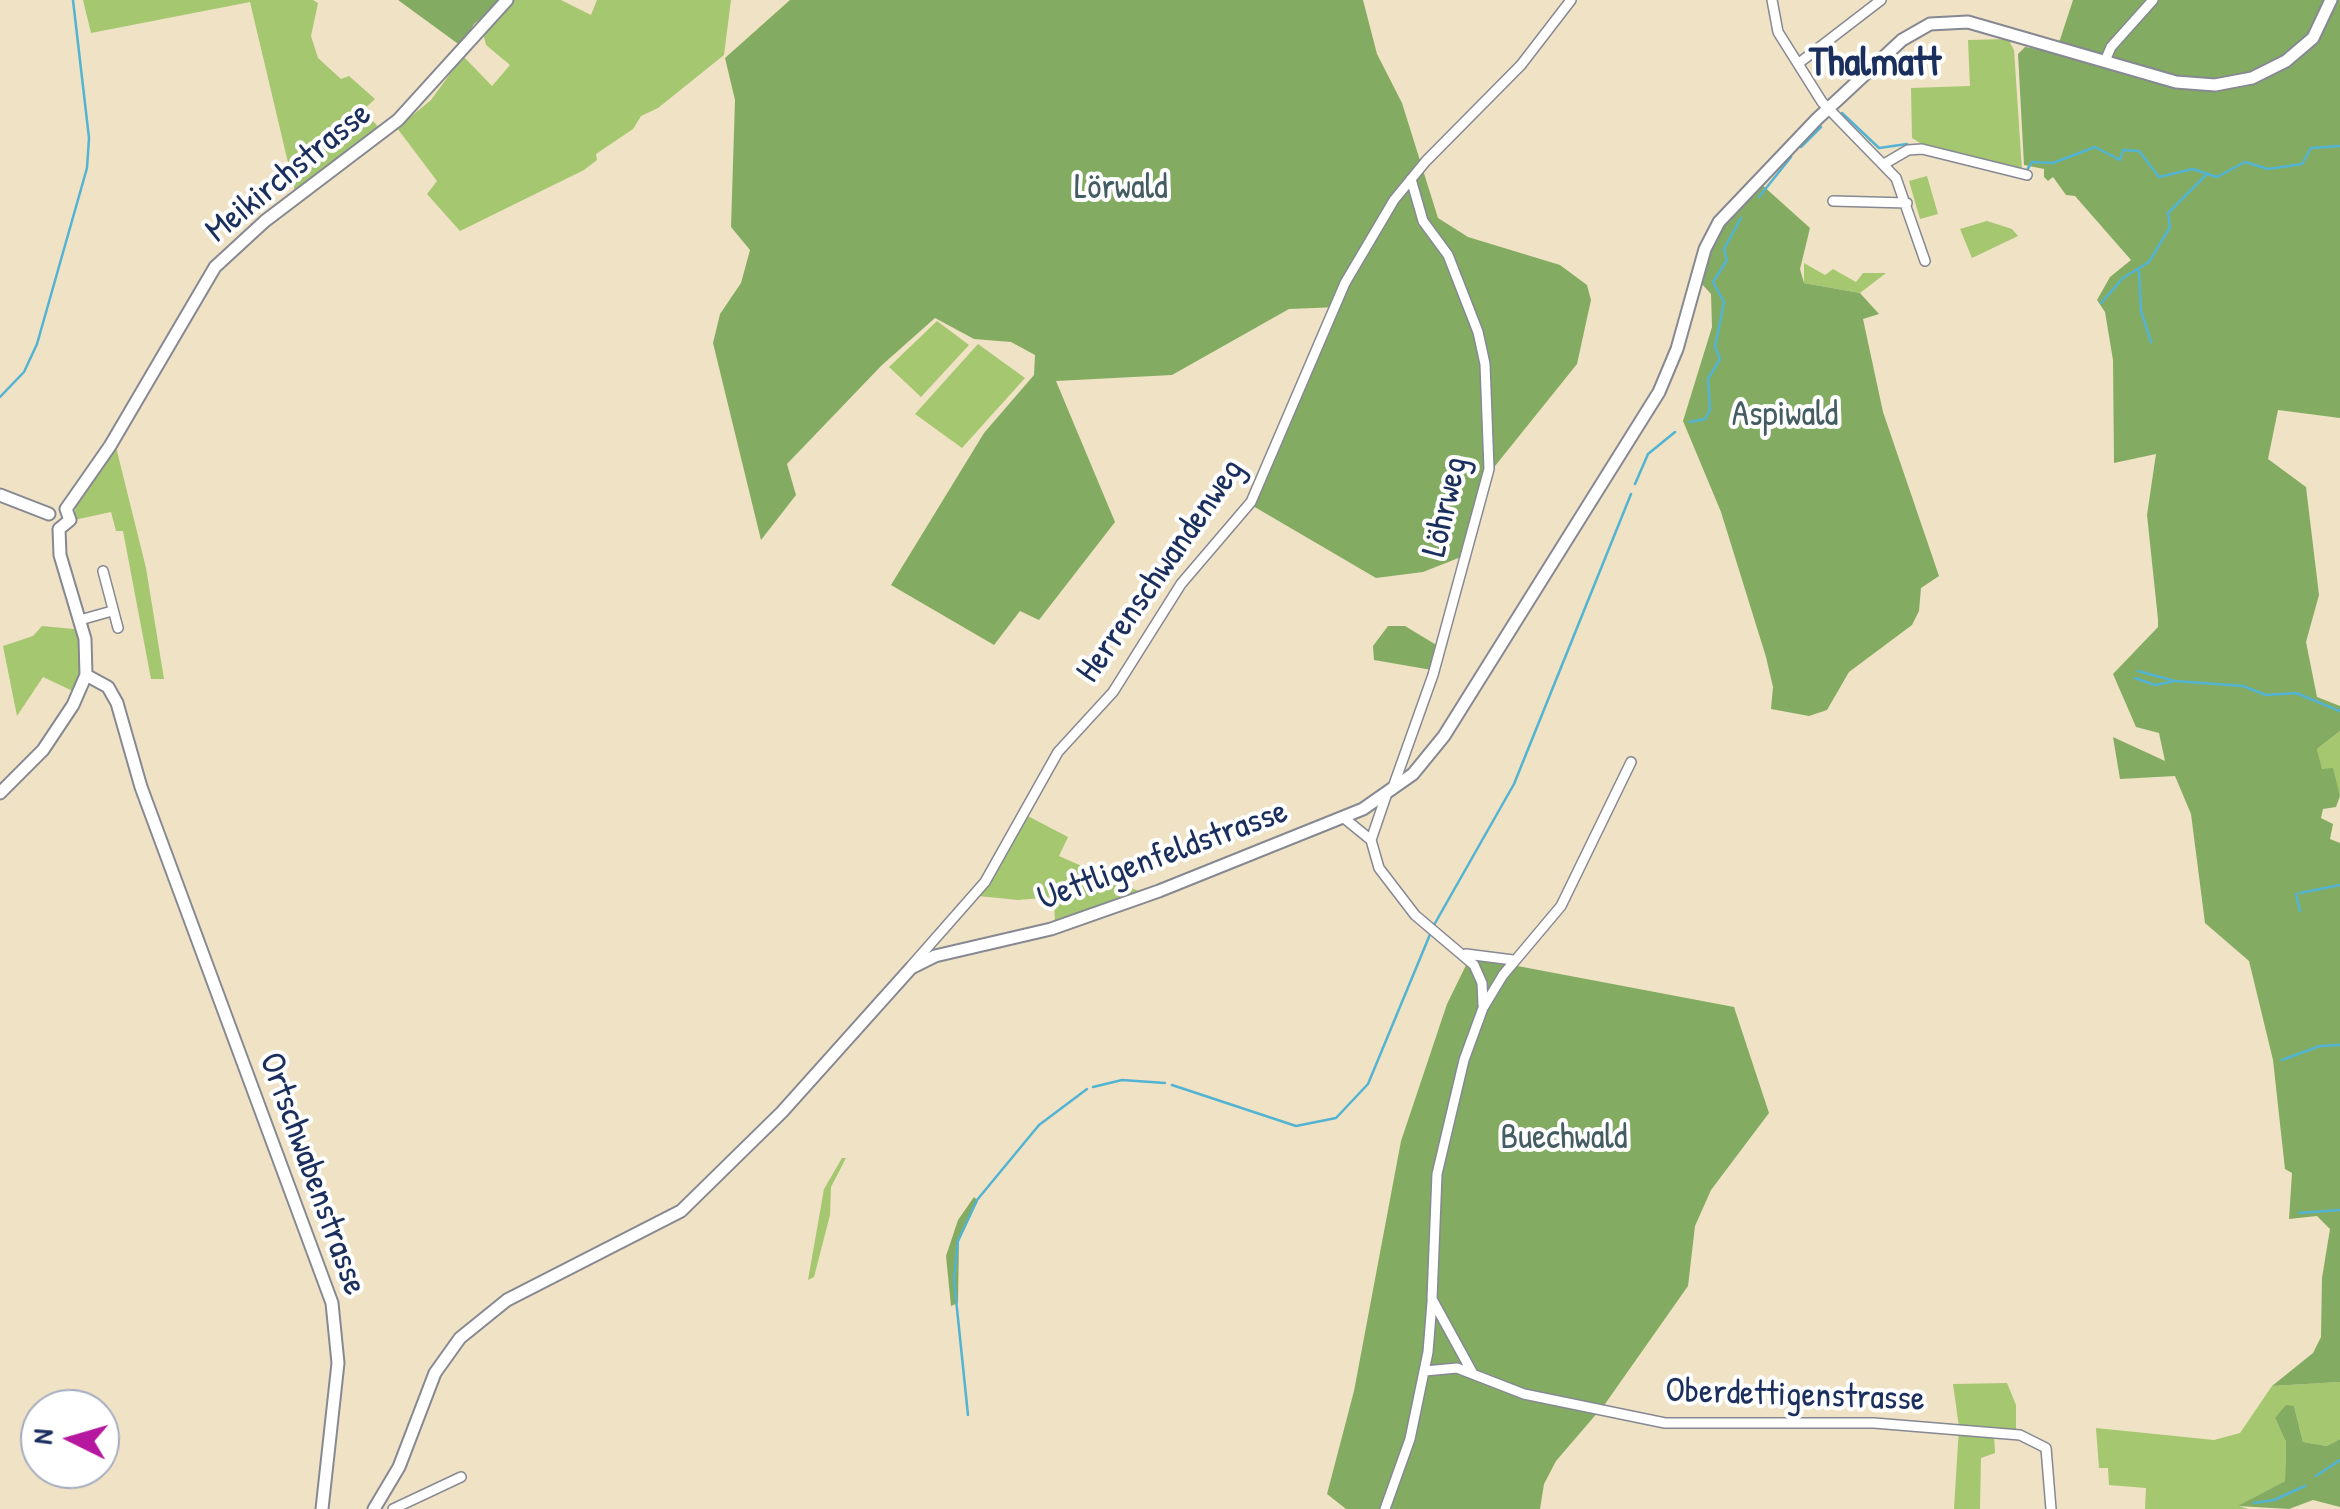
<!DOCTYPE html>
<meta charset="utf-8">
<style>
body{margin:0}
#map{position:relative;width:2340px;height:1509px;overflow:hidden;background:#f0e2c5;font-family:"Patrick Hand",sans-serif}
canvas{display:block}
.north{position:absolute;left:20px;top:1389px;width:100px;height:100px;box-sizing:border-box;background:#fff;border:2px solid #a4acbf;border-radius:50%;rotate:275deg;font-size:28px;font-weight:700;line-height:40px;text-align:center;color:#1b2f5e}
.north::after{content:'';display:block;margin:auto;width:35px;height:45px;background:#b5179e;clip-path:polygon(50% 0,100% 100%,50% 72%,0 100%)}
</style>
<div id="map">
<canvas width="2340" height="1509"></canvas>
<div class="north">N</div>
</div>
<script>
const context = document.querySelector('canvas').getContext('2d');
context.lineJoin = 'round';
function fillPath(path, color) { context.fillStyle = color; context.fill(path, 'evenodd'); }
const shape = rows => new Path2D(rows.map(r => 'M' + r).join(''));
function trace(path, color, width, dash) { context.strokeStyle = color; context.lineWidth = width; context.lineCap = dash ? 'butt' : 'round'; context.setLineDash(dash || []); context.stroke(path); }
function label(font, color, halo, rows, align = 'center') {
  context.font = font + ' "Patrick Hand",sans-serif'; context.lineWidth = 8; context.setLineDash([]); context.textBaseline = 'middle'; context.strokeStyle = halo; context.fillStyle = color; for (const [text, x, y, turn = 0] of rows) {
    context.save(); context.translate(x, y); context.rotate((+turn || 0) * Math.PI / 180); context.textAlign = isNaN(turn) ? turn : align; if (halo) context.strokeText(text, 0, 0); context.fillText(text, 0, 0); context.restore();
  }
}
fillPath(shape([
 [83,0,313,0,318,3,311,36,318,58,341,79,349,76,375,99,363,110,381,130,295,192,250,2,91,33],
 [513,0,561,0,591,15,597,0,731,0,724,55,658,108,641,116,633,129,596,154,597,160,584,170,460,231,427,194,437,181,397,128,431,100,463,56,492,86,510,65,486,45,483,33],
 [2008,39,2014,50,2022,170,1925,146,1912,138,1911,88,1970,86,1968,40],
 [1927,176,1938,214,1920,219,1909,181],
 [1987,221,2012,229,2018,236,1972,258,1960,229],
 [1804,263,1825,275,1833,269,1856,282,1863,273,1886,273,1860,293,1804,283],
 [937,321,969,345,921,397,889,367],
 [978,344,1025,378,962,448,915,414],
 [115,443,146,568,164,679,151,679,123,531,116,531,111,512,74,520,76,504],
 [42,626,84,630,79,694,43,677,17,716,3,646,33,636],
 [2340,731,2340,796,2332,774,2321,768,2317,749],
 [1024,814,1068,837,1059,856,1143,893,1055,925,1054,897,1018,900,978,896],
 [842,1158,846,1158,831,1187,830,1215,814,1277,808,1280,824,1189],
 [2340,1382,2340,1439,2327,1446,2303,1442,2294,1406,2275,1418,2286,1442,2285,1481,2239,1506,2248,1509,2145,1509,2146,1488,2109,1485,2108,1468,2099,1468,2096,1428,2214,1440,2240,1433,2272,1386],
 [2007,1383,2016,1405,2016,1435,1994,1433,1995,1453,1981,1458,1980,1509,1954,1509,1959,1427,1953,1384]
]), '#a4c770');
fillPath(shape([
 [398,0,502,0,474,24,461,46],
 [790,0,1363,0,1377,54,1402,103,1438,218,1468,237,1560,265,1587,285,1591,300,1577,364,1491,471,1461,557,1423,572,1376,578,1253,506,1339,307,1289,309,1172,375,1056,381,1115,522,1039,620,1020,611,994,645,891,585,984,433,1034,375,1035,355,1011,342,974,339,935,318,882,365,787,464,796,495,761,540,713,343,720,314,741,283,750,250,731,227,735,100,725,58],
 [2073,0,2340,0,2340,418,2278,410,2268,459,2306,487,2319,595,2306,642,2317,697,2340,706,2340,731,2317,749,2322,769,2333,768,2340,796,2336,807,2323,809,2321,818,2333,824,2330,839,2340,843,2340,1382,2272,1386,2313,1353,2321,1337,2322,1278,2330,1229,2317,1216,2289,1219,2292,1173,2285,1169,2273,1060,2249,961,2205,923,2191,814,2175,776,2120,779,2113,737,2165,761,2159,733,2136,727,2113,674,2158,627,2158,619,2147,515,2156,454,2114,463,2113,360,2105,312,2097,300,2110,277,2131,260,2075,196,2066,195,2053,177,2048,181,2044,177,2044,169,2024,165,2018,54,2025,47,2056,52],
 [1761,184,1810,228,1800,269,1804,283,1860,293,1879,314,1863,319,1883,412,1939,576,1921,588,1919,611,1912,625,1849,672,1827,710,1809,716,1771,709,1773,687,1766,657,1721,512,1683,421,1712,327,1711,294,1701,283,1708,250,1725,219],
 [1388,626,1405,626,1438,646,1432,670,1374,660,1373,646],
 [1470,957,1734,1007,1769,1113,1711,1190,1695,1226,1688,1286,1605,1404,1556,1461,1544,1484,1540,1509,1346,1509,1327,1494,1354,1391,1401,1141,1447,1004],
 [974,1197,978,1201,959,1241,958,1303,951,1306,946,1256,958,1220],
 [2286,1405,2294,1406,2303,1442,2327,1446,2340,1439,2340,1507,2313,1500,2289,1509,2238,1506,2285,1481,2286,1442,2275,1418]
]), '#83ac62');
trace(shape([
 [1842,113,1879,148,1907,144],
 [1801,147,1821,127],
 [2027,170,2032,162,2053,163,2095,147,2120,160,2123,150,2139,151,2159,177,2193,169,2217,177,2245,162,2268,169,2302,164,2311,148,2340,146],
 [1759,197,1791,157],
 [2139,271,2141,311,2151,342],
 [2101,303,2123,278,2149,262,2170,227,2168,213,2206,175],
 [0,397,24,372,37,344,87,168,89,138,73,0],
 [1690,422,1705,419,1710,410,1708,379,1720,359,1715,347,1724,302,1713,282,1727,260,1724,249,1741,218],
 [1635,484,1648,454,1675,432],
 [2138,671,2175,681,2243,686,2266,695,2296,693,2340,711],
 [2135,678,2155,685,2171,682],
 [2300,893,2340,885],
 [2296,894,2300,911],
 [1434,925,1514,784,1631,494],
 [2282,1060,2320,1046,2340,1045],
 [1172,1085,1296,1126,1336,1118,1368,1084,1431,932],
 [1093,1087,1122,1080,1165,1083],
 [2299,1213,2340,1210],
 [968,1415,954,1280,958,1241,977,1200,1039,1125,1087,1089],
 [2316,1476,2340,1460],
 [2254,1503,2274,1500,2305,1486]
]), '#53b3d2', 2.5);
const minor = shape([
 [1772,0,1778,32,1822,102,1896,178,1925,261],
 [2105,61,2111,47,2153,0],
 [1799,63,1881,0],
 [1884,164,1908,150,1922,149,2027,175],
 [1833,201,1907,203],
 [103,571,118,628],
 [80,620,112,611],
 [1392,790,1433,675,1489,469,1485,364,1478,332,1448,255,1423,221,1411,179],
 [1386,796,1371,840,1379,868,1415,915,1474,965,1482,983,1483,1005],
 [1344,818,1371,840],
 [1466,954,1513,960],
 [912,965,985,882,1058,752,1113,692,1181,584,1251,502,1345,283,1394,200,1426,161,1521,65,1571,0],
 [1425,1371,1457,1368,1524,1394,1665,1423,1874,1423,2020,1435,2046,1448,2051,1509],
 [1472,1372,1432,1299,1437,1174,1464,1060,1483,1008,1503,975,1561,906,1631,762],
 [393,1509,461,1477],
 [1385,1509,1410,1439,1428,1352,1432,1302]
]);
const major = shape([
 [0,495,49,514],
 [66,509,110,446,215,267,265,221,398,120,507,0],
 [59,529,70,520,66,509],
 [86,675,108,687,117,703,141,787,332,1303,338,1363,322,1509],
 [0,793,43,750,73,705,86,675,85,639,60,555,59,529],
 [374,1509,399,1467,435,1373,460,1338,507,1300,681,1211,782,1112,911,968,935,956,1051,929,1159,891,1363,809,1413,774,1444,736,1659,392,1677,349,1705,249,1719,222,1817,119,1902,40,1930,24,1968,22,2176,82,2215,85,2252,78,2286,61,2313,38,2331,0]
]);
trace(minor, '#868892', 12);
trace(major, '#868892', 15);
trace(minor, '#fff', 9);
trace(major, '#fff', 11);
label('35px', '#1b2f5e', '#fff', [
 ["Meikirchstrasse",289,173,-39],
 ["Löhrweg",1446,507,-77],
 ["Herrenschwandenweg",1161,571,-55],
 ["Uettligenfeldstrasse",1163,856,-20],
 ["Ortschwabenstrasse",312,1174,70],
 ["Oberdettigenstrasse",1795,1396,2]
]);
label('35px', '#445d63', '#fff', [
 ["Lörwald",1121,189],
 ["Aspiwald",1785,416],
 ["Buechwald",1564,1139]
]);
label('bold 40px', '#1b2f5e', '#fff', [
 ["Thalmatt",1875,64]
]);
</script>
